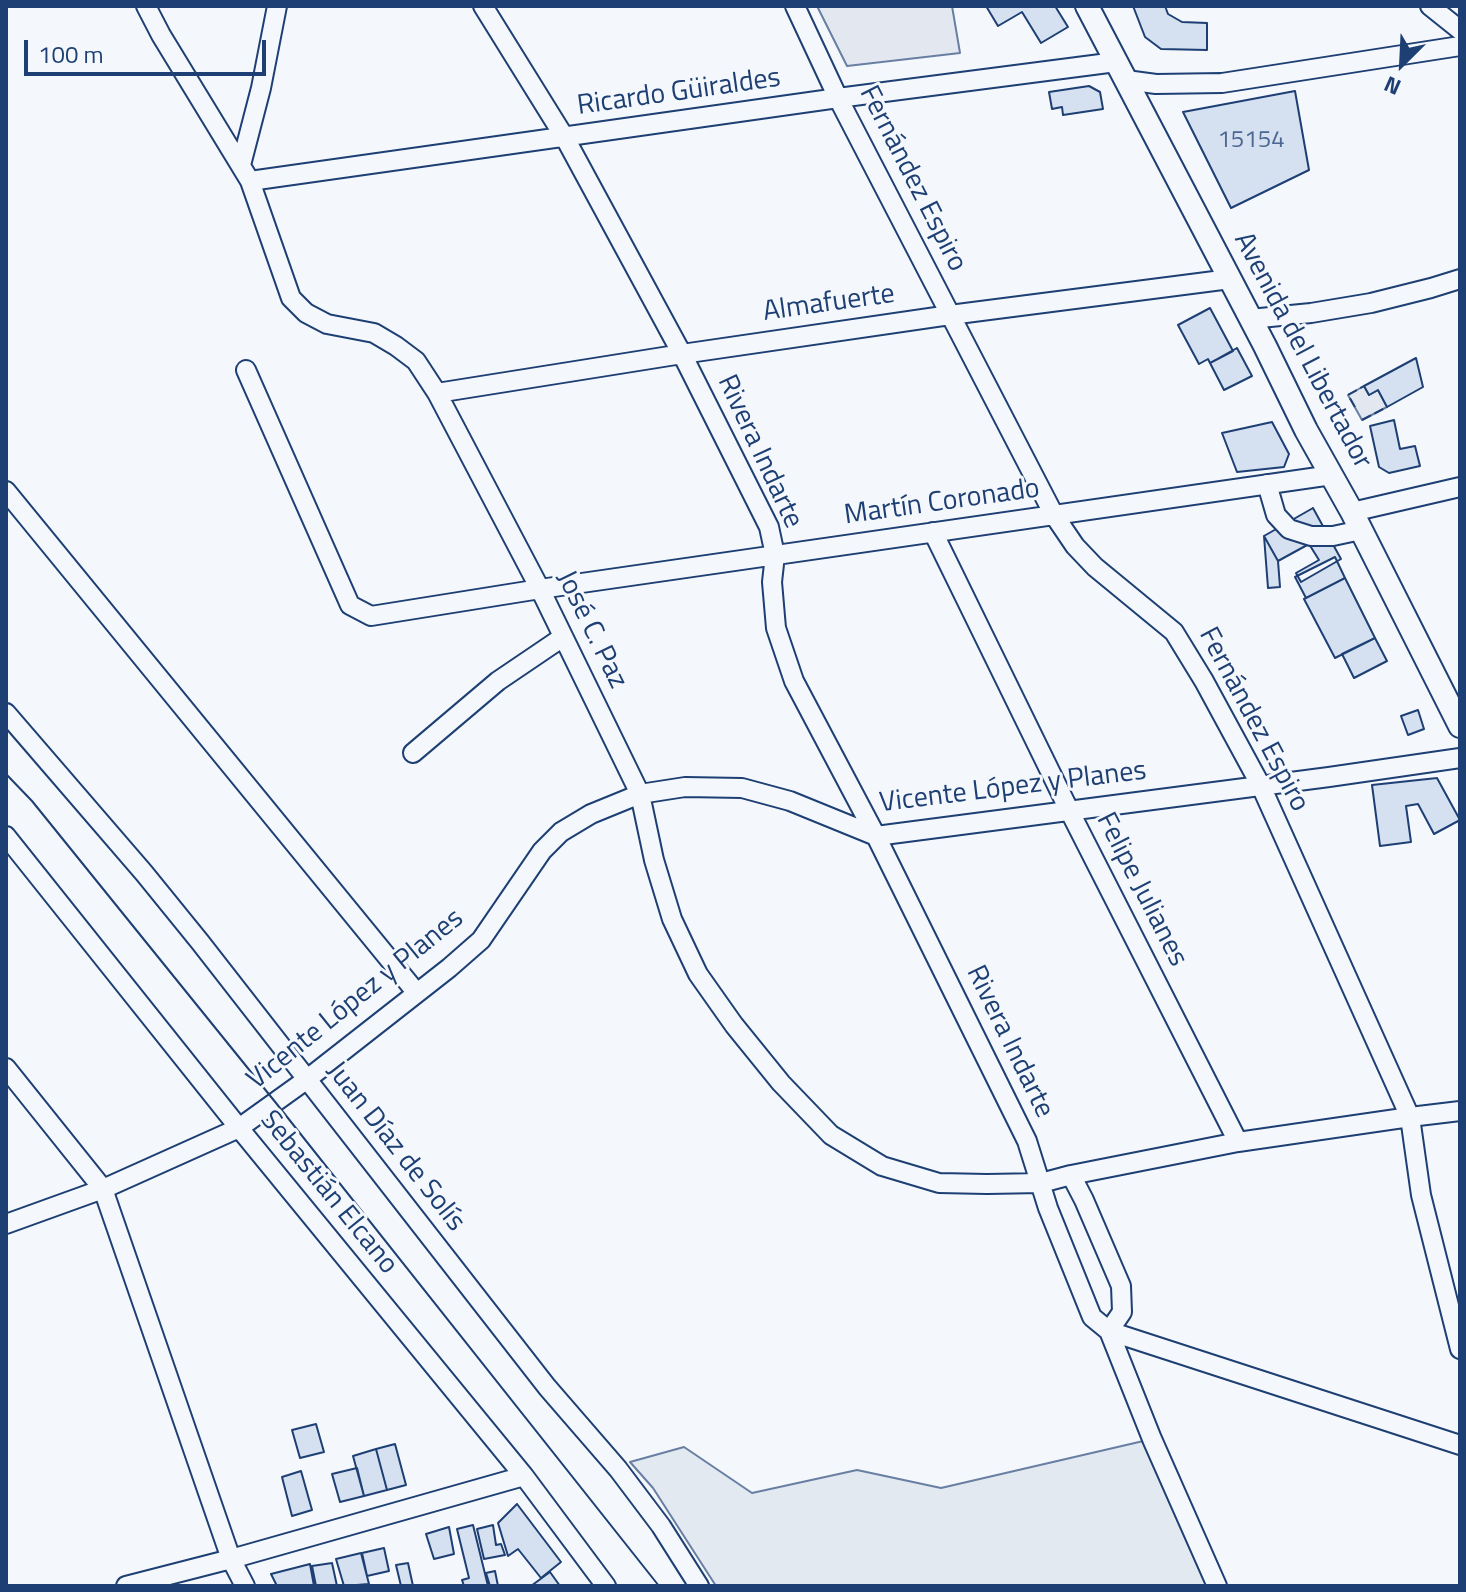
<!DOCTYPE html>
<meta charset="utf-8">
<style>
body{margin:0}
#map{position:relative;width:1466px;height:1592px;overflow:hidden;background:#f4f7fb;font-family:"Titillium Web",sans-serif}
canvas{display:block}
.frame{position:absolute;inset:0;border:8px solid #1d3f73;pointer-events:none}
.north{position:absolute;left:1362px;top:24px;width:80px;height:80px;-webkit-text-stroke:6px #f4f7fb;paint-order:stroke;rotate:204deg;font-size:22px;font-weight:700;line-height:32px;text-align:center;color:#1d3f73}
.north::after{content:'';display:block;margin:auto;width:28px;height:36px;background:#1d3f73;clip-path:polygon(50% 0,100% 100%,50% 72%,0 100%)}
.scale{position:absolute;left:24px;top:40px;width:242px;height:36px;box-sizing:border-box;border:4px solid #1d3f73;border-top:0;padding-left:10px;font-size:24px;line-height:28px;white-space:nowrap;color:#1d3f73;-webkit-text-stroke:6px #f4f7fb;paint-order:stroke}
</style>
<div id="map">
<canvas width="1466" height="1592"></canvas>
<div class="frame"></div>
<div class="north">N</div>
<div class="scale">100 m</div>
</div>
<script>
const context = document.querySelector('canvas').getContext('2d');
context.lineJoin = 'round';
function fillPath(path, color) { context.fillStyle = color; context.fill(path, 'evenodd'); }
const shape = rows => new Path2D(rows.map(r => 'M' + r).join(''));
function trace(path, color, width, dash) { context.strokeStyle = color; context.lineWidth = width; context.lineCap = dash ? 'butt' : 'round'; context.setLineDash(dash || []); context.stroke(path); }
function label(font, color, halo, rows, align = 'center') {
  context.font = font + ' "Titillium Web",sans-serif'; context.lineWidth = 6; context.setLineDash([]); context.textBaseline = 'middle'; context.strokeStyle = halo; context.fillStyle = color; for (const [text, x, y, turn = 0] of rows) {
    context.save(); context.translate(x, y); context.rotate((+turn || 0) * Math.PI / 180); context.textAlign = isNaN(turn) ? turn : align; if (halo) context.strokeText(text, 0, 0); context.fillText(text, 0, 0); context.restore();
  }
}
const green = shape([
 [1152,1439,1213,1586,716,1586,653,1488,630,1462,684,1447,752,1493,857,1470,941,1488,1152,1439]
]);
fillPath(green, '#e3e9f0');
trace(green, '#687fa3', 2);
const parking = shape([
 [817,6,952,6,960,53,847,66,817,6],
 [1364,386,1369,395,1378,390,1387,407,1362,420,1348,395,1364,386]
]);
fillPath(parking, '#e3e8f0');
trace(parking, '#687fa3', 2);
const building = shape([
 [986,6,1055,6,1068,27,1041,43,1022,12,998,26,986,6],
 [1133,6,1165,6,1168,14,1182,22,1207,23,1207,50,1161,49,1145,37,1133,6],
 [1089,86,1100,92,1103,109,1063,115,1062,107,1052,109,1049,92,1089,86],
 [1295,91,1309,170,1231,208,1183,112,1295,91],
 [1210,308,1233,351,1210,363,1208,359,1199,364,1178,325,1210,308],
 [1237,348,1252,376,1224,390,1210,363,1237,348],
 [1416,358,1423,387,1387,407,1378,390,1369,395,1364,386,1416,358],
 [1394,420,1400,449,1415,446,1420,466,1389,473,1379,467,1370,426,1394,420],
 [1272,422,1289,454,1284,467,1237,472,1222,433,1272,422],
 [1313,508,1341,559,1301,582,1296,573,1319,560,1309,544,1278,561,1264,536,1313,508],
 [1264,536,1278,561,1280,587,1268,588,1264,536],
 [1335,557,1345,578,1306,598,1295,577,1335,557],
 [1345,578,1375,638,1335,658,1304,599,1345,578],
 [1375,638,1387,661,1354,678,1342,654,1375,638],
 [1418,710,1424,729,1408,735,1401,716,1418,710],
 [1437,778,1460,820,1434,834,1418,804,1406,806,1411,842,1380,846,1372,785,1437,778],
 [316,1424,324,1452,300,1458,292,1430,316,1424],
 [395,1444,406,1485,387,1490,376,1449,395,1444],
 [376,1449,387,1490,364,1496,353,1456,376,1449],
 [357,1468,364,1496,340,1502,332,1474,357,1468],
 [301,1471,312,1510,292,1516,282,1477,301,1471],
 [517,1504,561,1562,541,1578,518,1549,508,1556,498,1523,517,1504],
 [473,1525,488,1586,464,1586,462,1580,469,1578,457,1529,473,1525],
 [493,1525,496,1545,501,1544,505,1555,484,1559,477,1529,493,1525],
 [449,1527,454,1554,434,1559,426,1534,449,1527],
 [384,1548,389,1571,367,1576,362,1553,384,1548],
 [361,1553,369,1584,344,1586,336,1559,361,1553],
 [332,1563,337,1586,316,1586,312,1566,332,1563],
 [408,1563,413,1586,401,1586,396,1565,408,1563],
 [310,1564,314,1586,277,1586,271,1574,310,1564],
 [495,1571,498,1586,490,1586,486,1573,495,1571],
 [550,1572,560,1586,531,1586,550,1572]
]);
fillPath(building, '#d5e0f0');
trace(building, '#1d3f73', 2);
const minor = shape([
 [146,6,161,35,250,181,291,298,306,313,327,324,374,333,396,346,416,361,437,393,540,589,640,794,654,860,672,919,698,974,734,1025,781,1083,831,1135,882,1166,939,1183,987,1184,1041,1183,1071,1175,1238,1142,1410,1117,1460,1111],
 [483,6,565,138,682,354,769,527,775,555,772,582,776,628,794,681,876,836,1027,1141,1048,1208,1092,1317,1109,1331,1152,1439,1217,1586],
 [795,6,838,98,1054,515,1075,546,1095,567,1174,632,1204,681,1261,786,1410,1117,1421,1195,1460,1349],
 [1430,6,1460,30],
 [1126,80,1156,84,1222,83,1460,46],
 [241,165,261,88,277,6],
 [250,181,838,98,1116,62],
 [1250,319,1311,313,1371,303,1431,288,1460,279],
 [246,370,350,605,371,616,540,589,1332,475],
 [437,393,682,354,950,315,1230,279],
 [1267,484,1276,515,1289,529,1311,536,1333,536,1361,530],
 [6,491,416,992],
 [1352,512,1460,487],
 [933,532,1069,810,1238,1142],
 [6,713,144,873,200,942,547,1387,618,1469,661,1526,699,1586],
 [413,753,498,681,563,637],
 [6,836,239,1128,524,1476,606,1586],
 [6,1068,103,1189,231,1559,245,1586],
 [1071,1175,1084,1200,1121,1286,1122,1312,1109,1331],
 [6,1224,103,1189,239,1128,306,1080,449,968,481,940,542,851,561,832,591,814,640,794,685,787,742,788,790,801,876,836,1329,777,1460,758],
 [1109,1331,1460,1445],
 [126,1586,231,1559,524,1476]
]);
const major = shape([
 [1087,6,1265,346,1306,430,1352,512,1460,726]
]);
trace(minor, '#1d3f73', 22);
trace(major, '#1d3f73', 26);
trace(minor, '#f4f7fb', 18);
trace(major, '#f4f7fb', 22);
trace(shape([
 [6,774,32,801,276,1103,659,1586]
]), '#1d3f73', 2);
trace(shape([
 [1355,407,1348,395,1364,386],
 [1362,420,1387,407]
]), '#1d3f73', 2, [10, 4]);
label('24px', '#4b6792', null, [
 ["15154",1251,141]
]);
label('28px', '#1d3f73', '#f4f7fb', [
 ["Ricardo Güiraldes",679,93,-8],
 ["Fernández Espiro",912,179,63],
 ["Almafuerte",829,304,-8],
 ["Avenida del Libertador",1302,351,62],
 ["Rivera Indarte",759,452,65],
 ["Martín Coronado",942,503,-8],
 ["José C. Paz",591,630,64],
 ["Fernández Espiro",1253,720,62],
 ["Vicente López y Planes",1013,788,-7],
 ["Felipe Julianes",1141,890,63],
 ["Vicente López y Planes",356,1000,-39],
 ["Rivera Indarte",1009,1042,64],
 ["Juan Díaz de Solís",395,1147,52],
 ["Sebastián Elcano",328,1193,51]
]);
</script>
